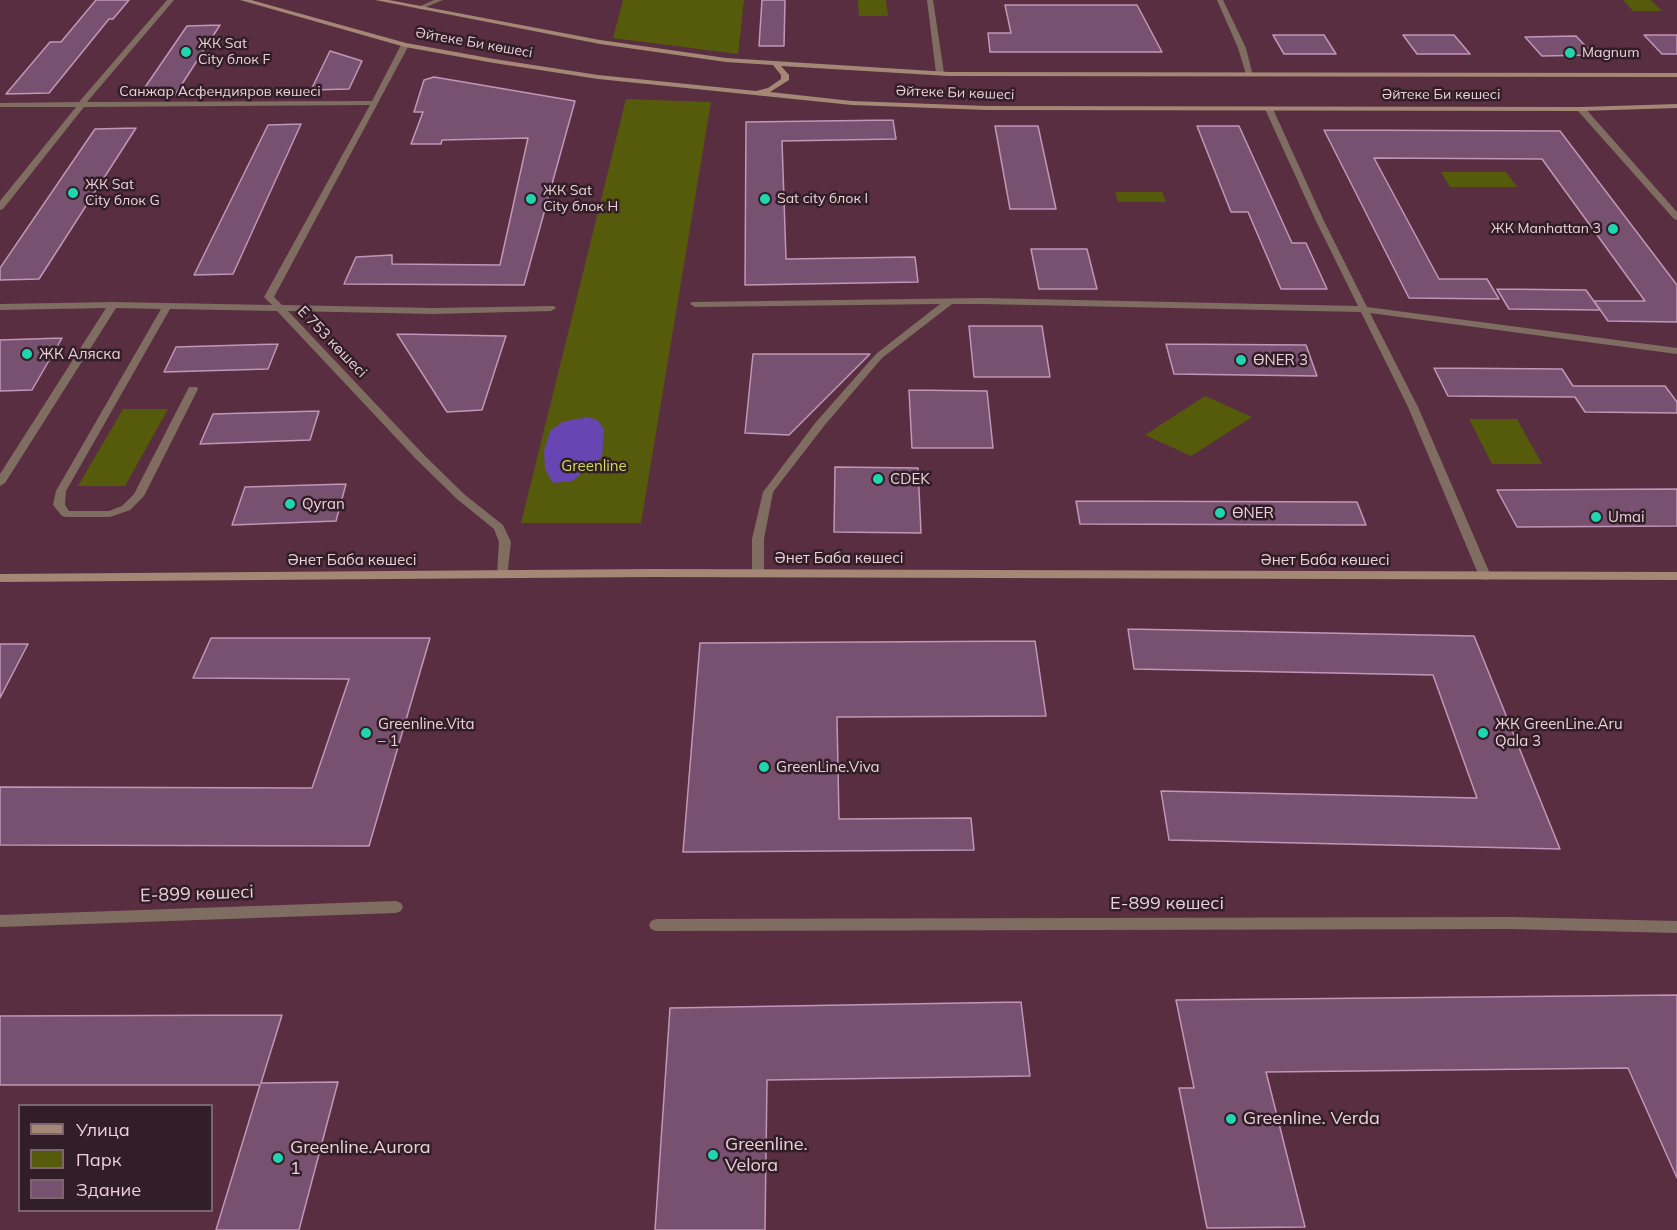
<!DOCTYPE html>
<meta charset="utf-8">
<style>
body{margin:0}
#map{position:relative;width:1677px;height:1230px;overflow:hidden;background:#592e41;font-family:Mulish,sans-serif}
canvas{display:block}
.legend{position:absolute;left:18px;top:1104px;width:195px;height:108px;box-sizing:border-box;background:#321e26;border:2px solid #7c656e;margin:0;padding:8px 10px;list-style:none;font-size:18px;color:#ecd0da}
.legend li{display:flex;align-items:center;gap:12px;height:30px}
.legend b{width:30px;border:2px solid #7c656e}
</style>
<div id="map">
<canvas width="1677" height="1230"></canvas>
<ul class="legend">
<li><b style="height:8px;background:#a48774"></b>Улица</li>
<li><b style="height:16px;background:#565b0b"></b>Парк</li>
<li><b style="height:16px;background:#77516f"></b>Здание</li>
</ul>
</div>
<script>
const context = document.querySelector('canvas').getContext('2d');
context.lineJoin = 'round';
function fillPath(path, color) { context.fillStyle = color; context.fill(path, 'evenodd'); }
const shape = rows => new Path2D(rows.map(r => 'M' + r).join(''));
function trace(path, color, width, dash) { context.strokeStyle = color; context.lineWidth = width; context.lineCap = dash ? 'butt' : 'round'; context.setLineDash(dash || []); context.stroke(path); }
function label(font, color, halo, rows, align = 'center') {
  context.font = font + ' Mulish,sans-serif'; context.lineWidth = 5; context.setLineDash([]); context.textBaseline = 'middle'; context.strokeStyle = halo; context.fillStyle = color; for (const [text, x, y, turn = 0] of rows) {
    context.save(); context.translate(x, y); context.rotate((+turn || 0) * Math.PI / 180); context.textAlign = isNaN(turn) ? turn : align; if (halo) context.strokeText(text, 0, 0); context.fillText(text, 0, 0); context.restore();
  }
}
fillPath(shape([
 [623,0,744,0,738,54,613,38],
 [858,0,886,0,888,16,859,16],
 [1623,0,1651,0,1662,11,1633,11],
 [626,99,711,102,641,523,521,523],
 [1441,172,1506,172,1517,187,1450,187],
 [1115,192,1162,192,1166,202,1118,202],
 [1205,396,1252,417,1191,456,1145,435],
 [123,409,168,409,125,486,78,486],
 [1469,419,1517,419,1542,464,1492,464]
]), '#565b0b');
fillPath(shape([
 [588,417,597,420,604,429,602,457,572,481,553,483,545,469,544,451,550,431,562,422]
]), '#6745b3');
const building = shape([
 [96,0,129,0,113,19,109,19,49,93,6,94,50,42,61,42,96,0],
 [762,0,785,0,784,46,759,46,762,0],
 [1005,5,1137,5,1162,52,990,52,988,33,1011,33,1005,5],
 [220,25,175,95,139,96,187,26,220,25],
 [1273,35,1324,35,1336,54,1284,54,1273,35],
 [1403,35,1454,35,1470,54,1417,54,1403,35],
 [1644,35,1677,35,1677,54,1662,54,1644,35],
 [1576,36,1594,55,1542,56,1525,37,1576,36],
 [330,51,362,61,349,89,311,90,330,51],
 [434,77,575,101,524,285,344,284,356,257,392,255,392,264,500,265,528,138,442,140,441,144,411,144,423,112,414,112,424,80,434,77],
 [893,120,896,139,782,141,786,259,915,257,918,282,745,285,746,122,893,120],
 [301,124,233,274,194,275,268,125,301,124],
 [995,126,1038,126,1056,209,1010,209,995,126],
 [1197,126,1239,126,1292,243,1306,243,1327,289,1281,289,1248,212,1231,212,1197,126],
 [136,128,39,279,0,280,0,268,95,129,136,128],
 [1324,130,1560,131,1677,285,1677,322,1608,321,1594,301,1645,301,1542,159,1374,158,1439,279,1487,279,1499,299,1409,298,1324,130],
 [1031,249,1087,249,1097,289,1039,289,1031,249],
 [1497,289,1586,290,1600,310,1509,309,1497,289],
 [969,326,1042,326,1050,377,974,377,969,326],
 [397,334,506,336,482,410,447,412,397,334],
 [62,338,32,390,0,391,0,340,62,338],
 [278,344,268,369,164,372,176,347,278,344],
 [1166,344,1306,345,1317,376,1174,374,1166,344],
 [753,354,870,354,789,435,745,433,753,354],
 [1434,368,1562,369,1573,386,1665,386,1677,402,1677,413,1585,412,1575,397,1448,396,1434,368],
 [909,390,987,391,993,448,912,448,909,390],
 [319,411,310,440,200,444,213,414,319,411],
 [835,467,918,468,921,533,834,532,835,467],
 [346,484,336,521,232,525,245,487,346,484],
 [1677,489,1677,526,1517,527,1497,490,1677,489],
 [1076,501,1357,502,1366,525,1080,524,1076,501],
 [1128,629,1474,636,1560,849,1169,840,1161,791,1477,798,1433,675,1134,669,1128,629],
 [211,638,430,638,369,846,0,845,0,787,312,788,349,679,193,678,211,638],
 [1035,641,1046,716,837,717,839,819,971,818,974,850,683,852,700,643,1035,641],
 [0,644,28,644,0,698,0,644],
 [1677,995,1677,1178,1628,1068,1266,1072,1305,1227,1207,1228,1179,1088,1194,1088,1176,1000,1677,995],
 [1021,1002,1030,1076,767,1080,765,1230,655,1230,670,1008,1021,1002],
 [282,1015,261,1083,338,1082,299,1230,216,1230,260,1085,0,1085,0,1016,282,1015]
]);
fillPath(building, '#77516f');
trace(building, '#c197b8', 1.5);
fillPath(shape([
 [167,0,174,0,87,102,372,101,401,45,405,43,409,45,274,297,282,305,433,308,554,306,556,308,551,311,433,314,288,311,424,455,465,495,503,525,511,542,507,577,503,578,497,574,499,542,494,529,457,499,416,459,277,311,170,309,66,491,65,505,69,511,109,511,122,506,134,494,188,389,189,387,197,387,198,389,144,496,130,510,110,517,66,517,62,516,53,505,56,491,161,309,116,308,5,483,0,486,0,474,106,308,0,310,0,304,113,302,272,305,264,297,370,105,84,107,3,209,0,210,0,201,76,107,0,107,0,103,79,102,167,0],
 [434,0,443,0,421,9,416,8,434,0],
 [927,0,933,0,944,73,940,75,936,73,927,0],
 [1217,0,1223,0,1246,48,1253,76,1246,74,1238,48,1217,0],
 [1266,107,1273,109,1323,219,1367,307,1677,348,1677,354,1370,313,1418,407,1491,576,1489,579,1485,580,1479,576,1408,407,1361,312,983,304,952,304,882,358,824,426,773,492,764,539,764,573,762,576,754,576,752,573,752,539,763,492,816,422,876,354,940,304,695,307,690,304,692,302,983,298,1358,306,1315,219,1265,109,1266,107],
 [1578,107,1584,107,1677,212,1677,220,1674,219,1578,111,1578,107],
 [396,901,401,903,403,907,401,911,396,913,0,927,0,915,396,901],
 [1510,917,1677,921,1677,933,1510,929,656,931,651,929,649,925,651,921,656,919,1510,917]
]), '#806d61');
fillPath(shape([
 [240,0,251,0,406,43,494,59,598,75,756,91,768,88,781,79,781,75,773,65,726,62,600,44,375,0,389,0,600,40,726,58,949,72,1677,73,1677,77,949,76,781,66,789,75,789,80,770,92,852,101,987,106,1581,107,1677,104,1677,108,1581,111,987,110,852,105,598,79,494,63,405,47,240,0],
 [653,569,1677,572,1677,580,653,577,0,582,0,574,653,569]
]), '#a48774');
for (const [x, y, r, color] of [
 [186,52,6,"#20d5b0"],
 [1570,53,6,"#20d5b0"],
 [73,193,6,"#20d5b0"],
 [531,199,6,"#20d5b0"],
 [765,199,6,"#20d5b0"],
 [1613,229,6,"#20d5b0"],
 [27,354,6,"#20d5b0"],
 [1241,360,6,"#20d5b0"],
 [878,479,6,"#20d5b0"],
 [290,504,6,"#20d5b0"],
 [1220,513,6,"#20d5b0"],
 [1596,517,6,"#20d5b0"],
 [366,733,6,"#20d5b0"],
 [1483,733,6,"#20d5b0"],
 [764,767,6,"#20d5b0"],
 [1231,1119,6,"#20d5b0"],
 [713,1155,6,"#20d5b0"],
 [278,1158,6,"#20d5b0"]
]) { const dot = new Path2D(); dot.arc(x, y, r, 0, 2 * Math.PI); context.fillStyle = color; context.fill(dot); trace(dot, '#321e26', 2); }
label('14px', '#ecd0da', '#321e26', [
 ["Әйтеке Би көшесі",474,43,10],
 ["Санжар Асфендияров көшесі",220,92],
 ["Әйтеке Би көшесі",955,93,2],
 ["Әйтеке Би көшесі",1441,95]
]);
label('14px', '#ecd0da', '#321e26', [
 ["ЖК Sat",198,44],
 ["City блок F",198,60],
 ["Magnum",1582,53],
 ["ЖК Sat",85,185],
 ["City блок G",85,201],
 ["ЖК Sat",543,191],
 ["City блок H",543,207],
 ["Sat city блок I",777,199],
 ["ЖК Manhattan 3",1601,229,"right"]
], 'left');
label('15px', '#ecd0da', '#321e26', [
 ["Е 753 көшесі",332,342,46],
 ["Әнет Баба көшесі",839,558],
 ["Әнет Баба көшесі",352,560],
 ["Әнет Баба көшесі",1325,560]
]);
label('15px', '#ecd0da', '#321e26', [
 ["ЖК Аляска",39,354],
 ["ӨNER 3",1253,360],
 ["CDEK",890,479],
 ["Qyran",302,504],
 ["ӨNER",1232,513],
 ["Umai",1608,517],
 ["Greenline.Vita",378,724],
 ["– 1",378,741],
 ["ЖК GreenLine.Aru",1495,724],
 ["Qala 3",1495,741],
 ["GreenLine.Viva",776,767]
], 'left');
label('15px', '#d0dc55', '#321e26', [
 ["Greenline",594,466]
]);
label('18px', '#ecd0da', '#321e26', [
 ["Е-899 көшесі",197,894,-2],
 ["Е-899 көшесі",1167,904]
]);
label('18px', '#ecd0da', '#321e26', [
 ["Greenline. Verda",1243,1119],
 ["Greenline.",725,1145],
 ["Velora",725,1166],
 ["Greenline.Aurora",290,1148],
 ["1",290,1169]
], 'left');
</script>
